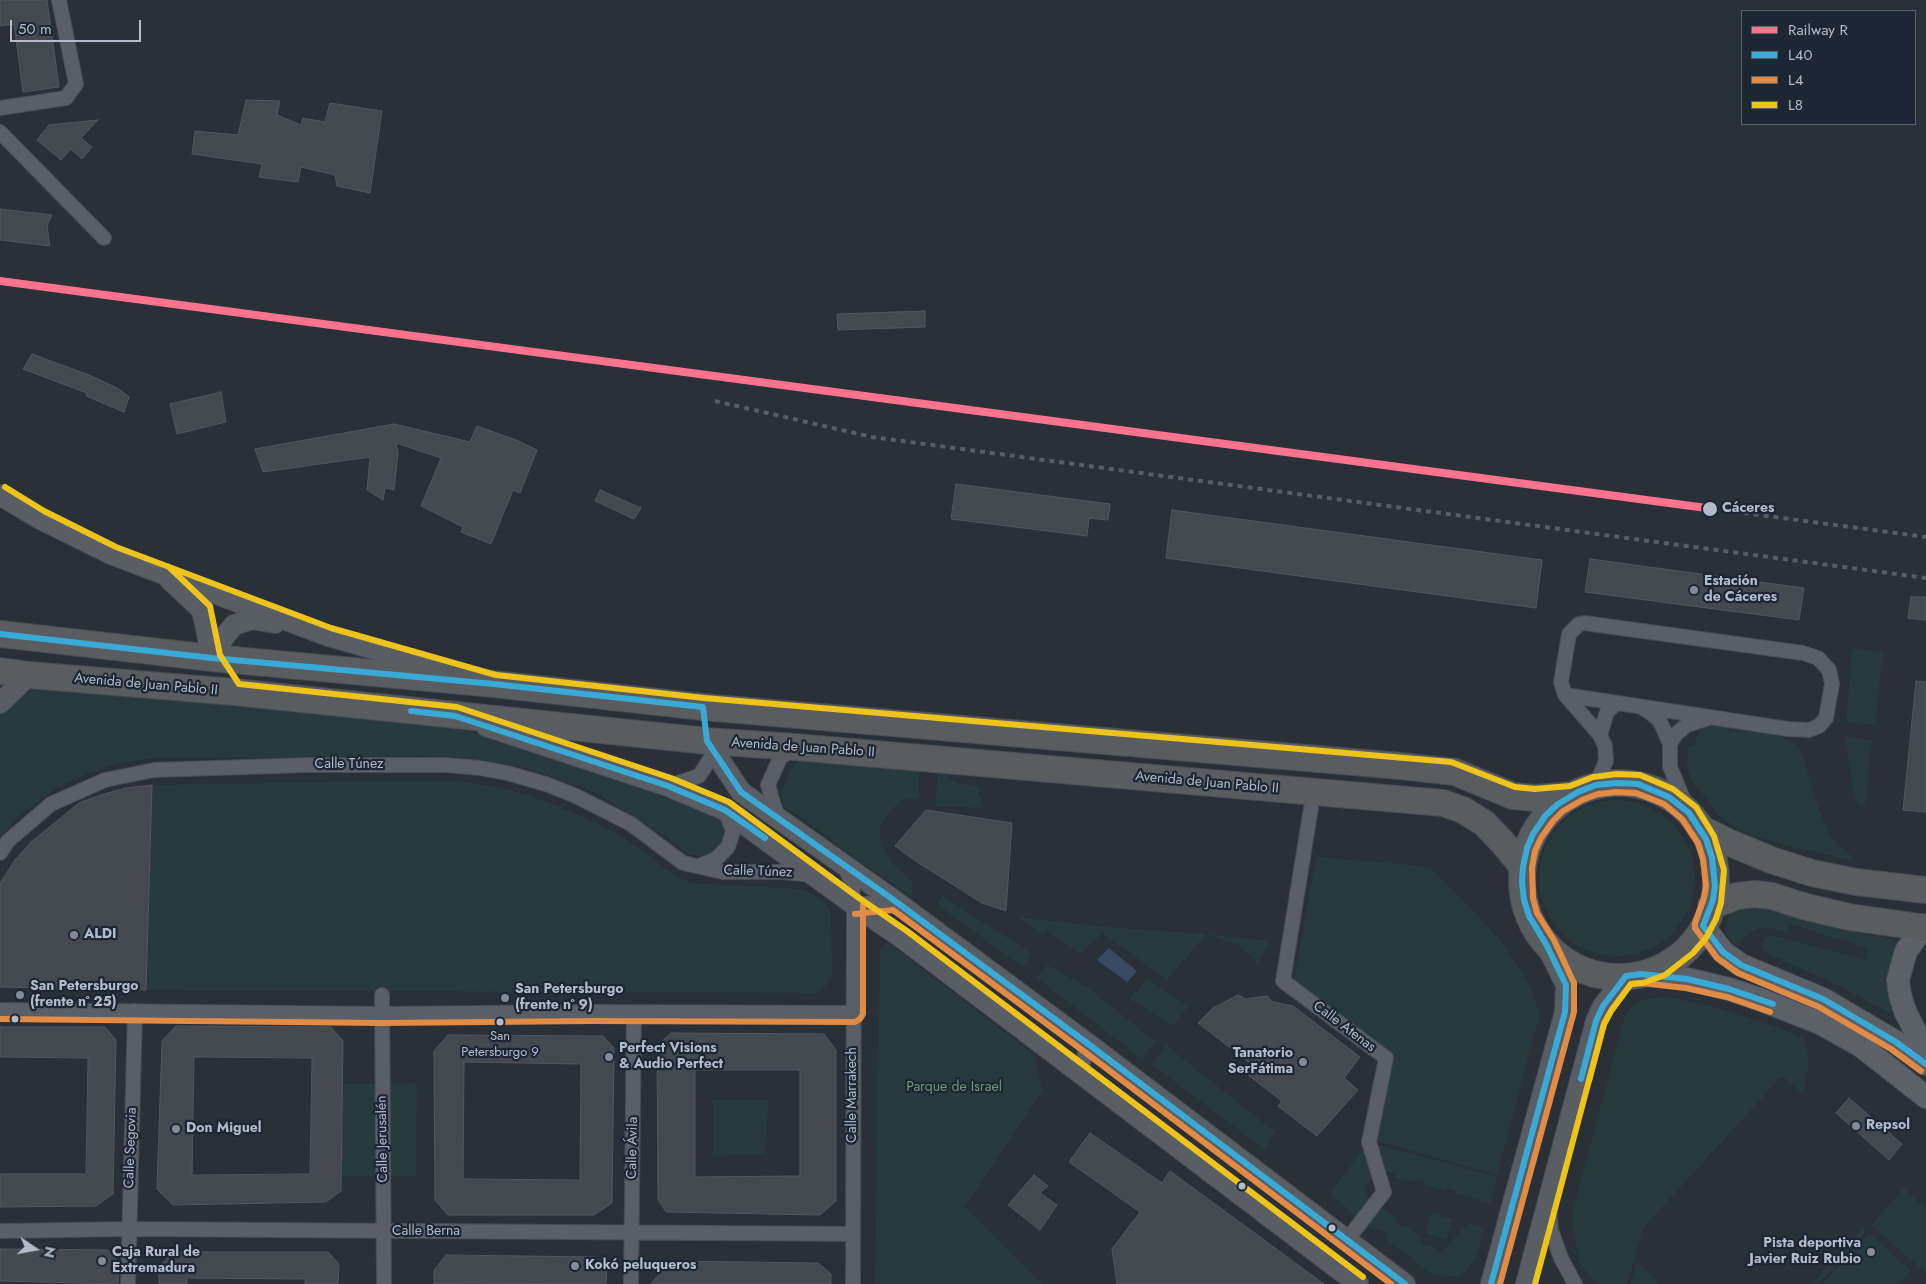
<!DOCTYPE html>
<meta charset="utf-8">
<style>
body{margin:0}
#map{position:relative;width:1926px;height:1284px;overflow:hidden;background:#2a3038;font-family:Jost,sans-serif}
canvas{display:block}
.legend{position:absolute;left:1741px;top:10px;width:175px;height:115px;box-sizing:border-box;background:#1d2633;border:1px solid #59626f;margin:0;padding:6px 9px;list-style:none;font-size:15px;color:#b4bcc9}
.legend li{display:flex;align-items:center;gap:10px;height:25px}
.legend b{width:25px;border:1px solid #59626f}
.north{position:absolute;left:10px;top:1224px;width:50px;height:50px;-webkit-text-stroke:4px #1d2633;paint-order:stroke;rotate:102deg;font-size:14px;font-weight:700;line-height:20px;text-align:center;color:#b4bcc9}
.north::after{content:'';display:block;margin:auto;width:18px;height:22px;background:#b4bcc9;clip-path:polygon(50% 0,100% 100%,50% 72%,0 100%)}
.scale{position:absolute;left:10px;top:20px;width:131px;height:22px;box-sizing:border-box;border:2px solid #b4bcc9;border-top:0;padding-left:6px;font-size:15px;line-height:18px;white-space:nowrap;color:#b4bcc9;-webkit-text-stroke:4px #1d2633;paint-order:stroke}
</style>
<div id="map">
<canvas width="1926" height="1284"></canvas>
<ul class="legend">
<li><b style="height:6px;background:#fc738d"></b>Railway R</li>
<li><b style="height:6px;background:#39aad8"></b>L40</li>
<li><b style="height:6px;background:#e18b45"></b>L4</li>
<li><b style="height:6px;background:#edc31c"></b>L8</li>
</ul>
<div class="north">N</div>
<div class="scale">50 m</div>
</div>
<script>
const context = document.querySelector('canvas').getContext('2d');
context.lineJoin = 'round';
function fillPath(path, color) { context.fillStyle = color; context.fill(path, 'evenodd'); }
const shape = rows => new Path2D(rows.map(r => 'M' + r).join(''));
function trace(path, color, width, dash) { context.strokeStyle = color; context.lineWidth = width; context.lineCap = dash ? 'butt' : 'round'; context.setLineDash(dash || []); context.stroke(path); }
function label(font, color, halo, rows, align = 'center') {
  context.font = font + ' Jost,sans-serif'; context.lineWidth = 4.5; context.setLineDash([]); context.textBaseline = 'middle'; context.strokeStyle = halo; context.fillStyle = color; for (const [text, x, y, turn = 0] of rows) {
    context.save(); context.translate(x, y); context.rotate((+turn || 0) * Math.PI / 180); context.textAlign = isNaN(turn) ? turn : align; if (halo) context.strokeText(text, 0, 0); context.fillText(text, 0, 0); context.restore();
  }
}
fillPath(shape([
 [1852,649,1883,652,1875,725,1846,722],
 [40,687,433,724,466,731,503,740,711,811,722,820,724,828,724,838,719,847,712,852,706,855,690,855,664,835,596,793,545,774,517,766,486,761,456,757,422,756,153,758,119,763,87,774,54,790,23,812,0,837,0,715,23,696],
 [1713,725,1724,726,1729,731,1754,732,1779,736,1793,742,1799,749,1804,760,1816,801,1828,832,1837,844,1853,857,1852,860,1783,845,1755,836,1738,829,1719,815,1691,779,1687,769,1688,747,1694,745,1700,729],
 [1845,737,1872,740,1865,805,1858,805,1855,797],
 [800,759,919,768,919,798,903,800,889,811,880,826,881,844,896,868,909,878,913,884,912,897,847,852,805,820,784,807,781,793,790,770],
 [938,770,946,774,956,783,980,787,978,794,986,808,935,806],
 [382,781,453,781,494,786,531,796,575,813,617,833,678,877,691,883,802,889,823,900,831,910,832,977,820,993,146,990,152,785],
 '1539 878a78 78 0 1 1 156 0a78 78 0 1 1-156 0Z',
 [1316,857,1422,866,1431,868,1495,934,1520,968,1532,991,1540,1014,1497,1175,1375,1140,1392,1054,1294,980],
 [943,896,1032,954,1022,967,937,904],
 [1754,906,1783,911,1854,932,1899,941,1895,950,1888,975,1894,1011,1889,1013,1840,986,1773,956,1763,950,1761,946,1765,938,1770,936,1779,937,1865,960,1867,948,1790,924,1787,932,1768,928,1760,928,1748,933,1737,948,1730,941,1725,930,1727,919,1731,911],
 [1017,917,1106,927,1206,934,1269,941,1259,964,1239,945,1206,934,1167,980,1103,933,1081,953,1047,931,1043,935],
 [887,942,1035,1055,1042,1091,965,1206,1042,1284,875,1284,880,948],
 [1047,965,1086,986,1155,1041,1142,1059,1037,978],
 [1147,978,1188,1007,1173,1026,1130,999],
 [1660,997,1677,999,1715,1007,1779,1028,1803,1038,1806,1041,1809,1062,1803,1094,1785,1078,1781,1077,1644,1227,1627,1284,1597,1284,1580,1264,1573,1226,1572,1214,1576,1199,1625,1015,1631,1006,1639,1001],
 [1166,1045,1275,1132,1264,1149,1151,1064],
 [417,1083,416,1176,341,1176,342,1084],
 [713,1100,768,1100,766,1154,713,1156],
 [1373,1143,1497,1177,1491,1203,1455,1193,1455,1190,1447,1188,1445,1191,1425,1185,1425,1182,1416,1180,1414,1182,1395,1177,1395,1174,1386,1171,1385,1175],
 [1365,1146,1373,1175,1366,1187,1366,1193,1371,1200,1359,1218,1330,1194],
 [1904,1188,1926,1209,1926,1273,1871,1225],
 [1380,1205,1397,1219,1396,1222,1403,1227,1405,1225,1423,1239,1421,1242,1428,1247,1431,1245,1441,1253,1468,1223,1484,1228,1478,1251,1469,1269,1458,1276,1447,1277,1429,1272,1386,1239,1388,1235,1377,1228,1375,1231,1365,1223],
 [1431,1213,1452,1219,1446,1239,1425,1233],
 [1863,1228,1866,1232,1818,1284,1811,1284],
 [1869,1233,1911,1271,1899,1284,1823,1284],
 [1637,1262,1660,1284,1630,1284]
]), '#273a3e');
fillPath(shape([
 [1109,948,1137,971,1127,982,1097,960]
]), '#384963');
const building = shape([
 [0,0,47,0,59,87,23,92,14,24,0,26,0,0],
 [246,100,280,101,277,115,301,125,303,118,325,122,330,103,382,111,370,193,337,186,335,175,301,167,298,182,259,177,262,164,192,154,195,131,238,135,246,100],
 [98,120,81,138,92,147,82,159,71,149,61,160,37,140,49,125,98,120],
 [0,209,52,215,47,226,50,246,0,240,0,209],
 [925,311,925,327,838,330,837,314,925,311],
 [32,354,89,375,119,389,129,397,124,412,86,396,87,393,23,369,32,354],
 [221,392,226,422,177,434,170,404,221,392],
 [394,424,470,442,477,426,516,440,537,450,520,493,513,490,491,544,461,532,463,527,421,506,441,458,396,443,398,453,394,490,385,488,383,500,367,490,370,457,263,472,255,449,394,424],
 [956,484,1110,504,1108,520,1089,518,1087,536,951,519,956,484],
 [600,490,641,508,634,519,595,501,600,490],
 [1172,510,1542,560,1536,608,1166,558,1172,510],
 [1590,559,1804,588,1799,620,1585,592,1590,559],
 [1911,597,1926,597,1926,620,1908,618,1911,597],
 [1916,681,1926,682,1926,812,1903,810,1916,681],
 [152,785,146,990,0,987,0,883,15,860,31,842,79,803,104,794,126,788,152,785],
 [926,810,1012,823,1006,911,982,903,914,860,895,846,926,810],
 [1238,995,1246,999,1267,996,1273,1002,1293,1006,1360,1057,1344,1078,1358,1090,1317,1136,1278,1106,1282,1101,1248,1075,1255,1067,1198,1023,1213,1008,1238,995],
 [176,1026,331,1027,343,1041,341,1191,326,1202,173,1205,157,1189,162,1041,176,1026],
 [194,1057,312,1058,310,1174,192,1175,194,1057],
 [0,1027,105,1027,116,1040,113,1194,96,1206,0,1207,0,1174,86,1174,88,1058,0,1057,0,1027],
 [671,1033,824,1034,836,1050,836,1201,820,1215,666,1212,658,1199,657,1046,671,1033],
 [695,1070,800,1070,800,1176,695,1177,695,1070],
 [448,1035,603,1036,614,1048,612,1203,594,1215,448,1215,435,1200,434,1051,448,1035],
 [464,1062,581,1064,580,1180,463,1179,464,1062],
 [1849,1098,1902,1144,1889,1160,1836,1113,1849,1098],
 [1090,1133,1162,1183,1170,1171,1324,1284,1117,1284,1112,1249,1140,1212,1069,1162,1090,1133],
 [1034,1175,1048,1186,1040,1193,1057,1205,1040,1230,1008,1205,1034,1175],
 [0,1249,108,1250,119,1262,118,1284,0,1281,0,1249],
 [173,1252,328,1252,339,1264,338,1284,305,1284,305,1279,187,1278,187,1284,159,1284,159,1267,173,1252],
 [446,1255,594,1257,607,1268,606,1284,463,1283,463,1284,434,1284,434,1270,446,1255],
 [670,1261,818,1263,831,1274,831,1284,651,1284,670,1261]
]);
fillPath(building, '#444950');
trace(building, '#52575f', 1);
const street = shape([
 [0,108,66,98,76,84,59,0],
 [0,132,104,238],
 [1565,695,1788,729,1809,730,1819,726,1826,718,1832,684,1829,670,1818,658,1803,653,1584,623,1579,624,1569,634,1561,682,1565,695,1600,735,1605,746,1606,761,1596,785],
 [1643,708,1652,714,1660,721,1670,744],
 [1600,735,1607,712,1613,706,1619,703],
 [668,786,699,776,714,753],
 [1311,808,1283,981,1386,1058,1369,1142,1384,1192,1347,1240],
 [1689,813,1670,767,1670,744,1676,734,1687,725,1709,718],
 [777,816,768,785,780,758,794,747],
 [0,853,8,841,51,804,105,780,154,770,308,765,446,765,480,768,507,773,546,784,576,796,631,824,683,863,723,872,784,872,812,875],
 [699,866,716,859,728,847,733,831,725,811],
 [844,866,852,883,854,905,853,1284],
 [854,905,895,901],
 [382,995,384,1284],
 [0,1010,382,1014,592,1012,854,1013],
 [1081,1073,1087,1043],
 [1549,1210,1551,1230,1561,1258,1575,1284],
 [0,1231,130,1229,853,1234],
 [128,1284,135,1011],
 [631,1284,634,1013]
]);
const secondary = shape([
 [0,495,40,519,113,555,328,636,454,672],
 [170,580,202,610,212,658],
 [212,658,224,637,234,625,252,619,275,623],
 [0,703,29,675],
 [486,726,668,786,725,810,854,905,902,938,1358,1284],
 [707,741,741,792,895,901,1087,1043,1405,1284],
 [1491,1284,1565,1012,1566,985,1546,944],
 [1526,1284,1596,1021,1603,1006,1626,976]
]);
const primary = shape([
 [1703,926,1723,952,1741,965,1823,999,1896,1042,1926,1064],
 [1923,928,1906,951,1898,980,1900,995,1905,1011,1926,1053],
 [1641,974,1687,979,1729,989,1759,999,1820,1023,1861,1046,1926,1097]
]);
const highway = shape([
 [0,634,212,658,494,684,703,707,1401,766,1455,772,1513,796,1535,798,1572,795],
 [0,671,29,675,234,692,707,741,795,747,1443,803,1463,810,1484,823,1504,844,1523,867],
 '1522 880a97 97 0 1 1 194 0a97 97 0 1 1-194 0Z',
 [1700,828,1728,842,1771,860,1812,873,1856,882,1926,890],
 [1711,906,1737,896,1755,894,1772,896,1803,906,1849,917,1926,928]
]);
trace(street, '#484c53', 16);
trace(secondary, '#484c53', 22);
trace(primary, '#484c55', 24);
trace(highway, '#474c53', 28);
trace(street, '#5a5e66', 14);
trace(secondary, '#595d64', 20);
trace(primary, '#5c6168', 22);
trace(highway, '#5a5d60', 26);
trace(shape([
 [715,401,872,437,1926,578],
 [1714,509,1926,537]
]), '#595d64', 4, [5, 5]);
trace(shape([
 [0,634,212,658,494,684,703,707,707,741,741,792,895,901,1087,1043,1405,1284],
 [411,711,455,716,668,786,725,810,765,838],
 [1581,1079,1596,1021,1603,1006,1626,976,1641,974,1687,979,1729,989,1773,1004],
 [1491,1284,1565,1012,1566,985,1546,944,1529,916,1524,900,1522,882,1523,867,1527,848,1533,834,1546,815,1558,804,1578,792,1596,785,1617,783,1638,784,1669,797,1689,813,1706,839,1712,857,1715,886,1713,900,1703,926,1723,952,1741,965,1823,999,1896,1042,1926,1064]
]), '#39aad8', 6);
trace(shape([
 [855,914,893,910,1082,1050,1391,1284],
 [0,1019,382,1023,592,1021,855,1022,860,1019,863,1014,863,905],
 [1589,1081,1604,1024,1611,1011,1631,984,1641,983,1686,988,1727,997,1770,1012],
 [1500,1284,1574,1012,1574,983,1554,940,1537,913,1533,898,1532,868,1535,851,1541,838,1553,821,1563,811,1582,800,1598,794,1617,792,1636,793,1664,804,1682,819,1698,843,1703,859,1706,886,1704,898,1695,923,1695,928,1717,958,1738,973,1819,1007,1891,1049,1921,1071]
]), '#e18b45', 6);
trace(shape([
 [5,487,44,511,116,547,331,628,496,675,704,698,1451,762,1515,787,1535,789,1570,786,1593,777,1617,774,1640,775,1673,789,1696,807,1714,836,1724,870,1721,903,1716,919,1706,938,1693,953,1665,975,1643,983,1631,984,1611,1011,1604,1024,1535,1284],
 [169,567,210,606,220,655,239,684,457,707,671,778,729,802,859,898,907,931,1363,1277]
]), '#edc31c', 6);
trace(shape([
 [0,281,1714,509]
]), '#fc738d', 8);
for (const [x, y, r, color] of [
 [1710,509,8,"#b4bcc9"],
 [1694,590,5,"#848b96"],
 [74,935,5,"#848b96"],
 [20,995,5,"#848b96"],
 [505,998,5,"#848b96"],
 [15,1019,4.5,"#b4bcc9"],
 [500,1022,4.5,"#b4bcc9"],
 [609,1057,5,"#848b96"],
 [1303,1062,5,"#848b96"],
 [1856,1126,5,"#848b96"],
 [176,1129,5,"#848b96"],
 [1242,1186,4.5,"#b4bcc9"],
 [1332,1228,4.5,"#b4bcc9"],
 [1871,1252,5,"#848b96"],
 [102,1261,5,"#848b96"],
 [575,1266,5,"#848b96"]
]) { const dot = new Path2D(); dot.arc(x, y, r, 0, 2 * Math.PI); context.fillStyle = color; context.fill(dot); trace(dot, '#1d2633', 2); }
label('13px', '#b4bcc9', '#1d2633', [
 ["San",500,1037],
 ["Petersburgo 9",500,1053]
]);
label('bold 14px', '#b4bcc9', '#1d2633', [
 ["Cáceres",1722,509]
], 'left');
label('bold 14px', '#b4bcc9', '#1d2633', [
 ["Estación",1704,582],
 ["de Cáceres",1704,598],
 ["ALDI",84,935],
 ["San Petersburgo",30,987],
 ["(frente nº 25)",30,1003],
 ["San Petersburgo",515,990],
 ["(frente nº 9)",515,1006],
 ["Perfect Visions",619,1049],
 ["& Audio Perfect",619,1065],
 ["Tanatorio",1293,1054,"right"],
 ["SerFátima",1293,1070,"right"],
 ["Repsol",1866,1126],
 ["Don Miguel",186,1129],
 ["Pista deportiva",1861,1244,"right"],
 ["Javier Ruiz Rubio",1861,1260,"right"],
 ["Caja Rural de",112,1253],
 ["Extremadura",112,1269],
 ["Kokó peluqueros",585,1266]
], 'left');
label('14px', '#b4bcc9', '#1d2633', [
 ["Avenida de Juan Pablo II",146,685,5],
 ["Avenida de Juan Pablo II",803,748,4],
 ["Calle Túnez",349,765],
 ["Avenida de Juan Pablo II",1207,783,5],
 ["Calle Túnez",758,872,2],
 ["Calle Atenas",1344,1027,37],
 ["Calle Marrakech",853,1095,-90],
 ["Calle Jerusalén",383,1139,-91],
 ["Calle Segovia",131,1148,-88],
 ["Calle Ávila",633,1148,-89],
 ["Calle Berna",426,1232]
]);
label('14px', '#6b9a76', '#1d2633', [
 ["Parque de Israel",954,1088]
]);
</script>
